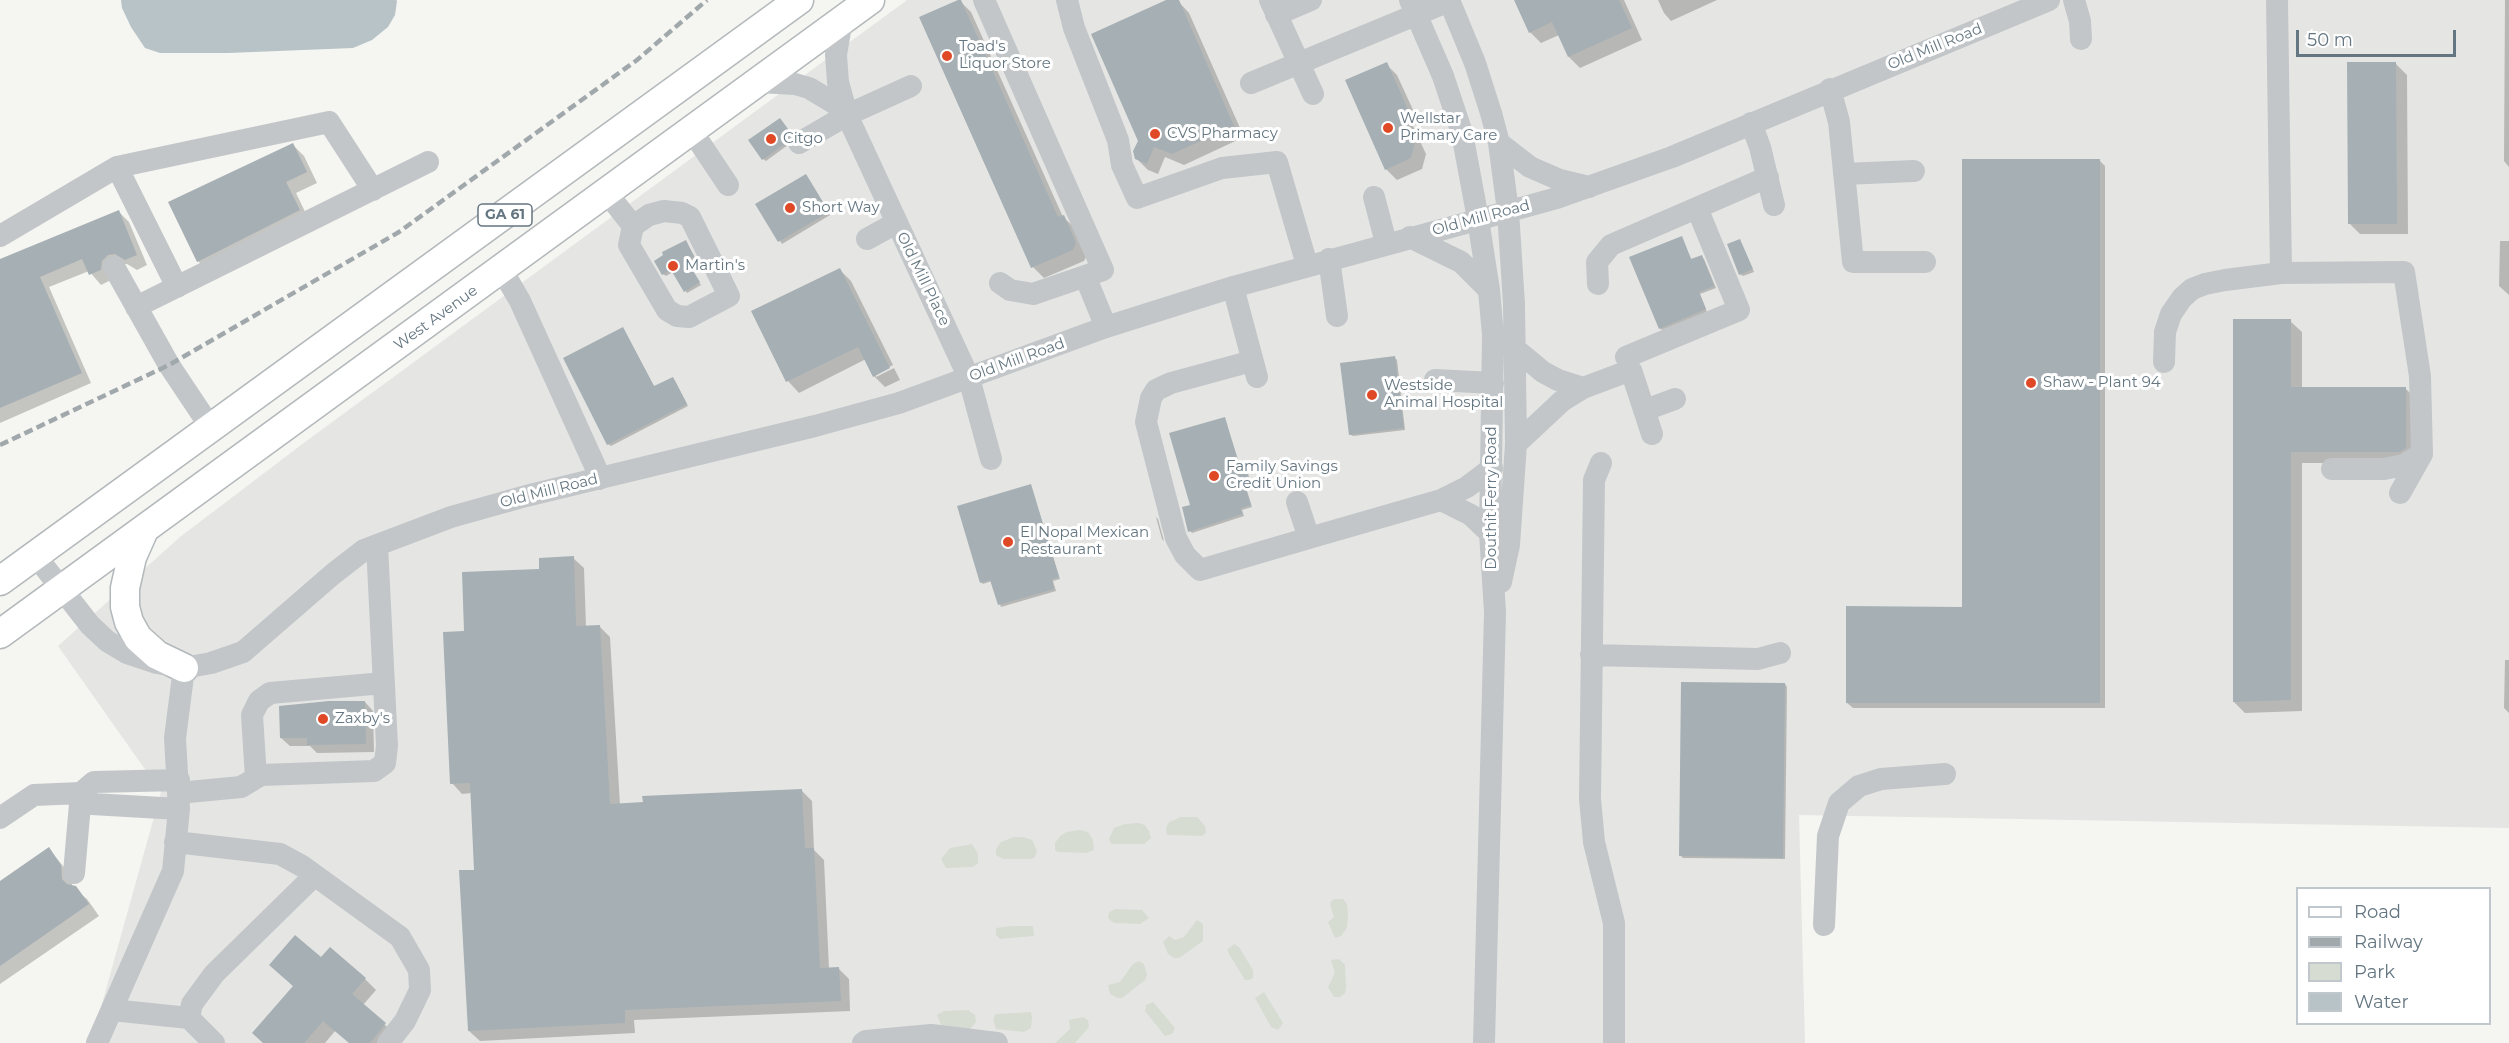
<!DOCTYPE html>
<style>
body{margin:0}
#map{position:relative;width:2509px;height:1043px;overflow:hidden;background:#f5f5f1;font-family:Montserrat,sans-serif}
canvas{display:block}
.legend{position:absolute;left:2296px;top:887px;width:195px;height:138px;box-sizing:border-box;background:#fff;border:2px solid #c1c8cd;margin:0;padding:8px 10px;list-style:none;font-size:18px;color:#647681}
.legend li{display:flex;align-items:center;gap:12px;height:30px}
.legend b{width:30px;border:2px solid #c1c8cd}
.scale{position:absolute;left:2296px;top:30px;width:160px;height:27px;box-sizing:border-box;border:3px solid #647681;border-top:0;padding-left:8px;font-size:18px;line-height:21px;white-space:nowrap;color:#647681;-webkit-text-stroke:4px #fff;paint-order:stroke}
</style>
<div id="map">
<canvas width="2509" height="1043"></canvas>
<ul class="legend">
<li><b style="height:8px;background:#fff"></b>Road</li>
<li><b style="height:8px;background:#a1a8ac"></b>Railway</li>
<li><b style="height:16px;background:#d6dcd2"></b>Park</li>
<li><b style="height:16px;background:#b7c3c7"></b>Water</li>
</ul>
<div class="scale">50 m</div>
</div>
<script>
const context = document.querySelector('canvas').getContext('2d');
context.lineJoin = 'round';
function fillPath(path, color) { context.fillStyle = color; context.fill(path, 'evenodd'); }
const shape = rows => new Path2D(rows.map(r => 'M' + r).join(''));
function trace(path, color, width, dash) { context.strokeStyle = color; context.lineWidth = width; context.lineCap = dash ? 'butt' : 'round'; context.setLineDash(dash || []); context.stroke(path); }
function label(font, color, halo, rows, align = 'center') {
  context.font = font + ' Montserrat,sans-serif'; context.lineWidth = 6; context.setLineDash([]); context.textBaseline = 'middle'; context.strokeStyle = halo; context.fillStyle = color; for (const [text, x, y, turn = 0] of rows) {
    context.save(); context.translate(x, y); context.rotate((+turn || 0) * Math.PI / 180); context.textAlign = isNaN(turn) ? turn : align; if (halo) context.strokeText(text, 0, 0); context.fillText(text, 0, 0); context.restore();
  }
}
fillPath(shape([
 [907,0,2509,0,2509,828,1799,815,1805,1043,91,1043,161,792,58,646,180,537,305,442]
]), '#e5e6e4');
fillPath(shape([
 [1181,817,1197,817,1205,826,1206,833,1202,836,1167,835,1166,828,1169,822],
 [1138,823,1145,825,1149,831,1151,838,1144,844,1111,844,1109,839,1114,828,1125,824],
 [1080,830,1088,832,1093,840,1094,850,1087,853,1058,852,1055,850,1055,843,1060,836,1067,832],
 [1014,837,1023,837,1032,840,1037,851,1035,857,1032,859,1003,859,996,855,996,849,1001,842],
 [972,844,978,854,978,863,973,867,946,868,941,859,950,848],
 [1335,899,1343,899,1347,904,1348,914,1347,928,1341,936,1335,938,1328,922,1334,917,1330,905,1331,901],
 [1115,909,1142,910,1149,918,1140,924,1114,923,1108,918,1109,912],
 [1197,920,1203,924,1203,941,1179,958,1174,958,1168,954,1163,942,1169,936,1175,940,1184,937],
 [1011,926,1033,926,1034,936,1000,939,996,935,996,928],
 [1234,944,1239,947,1253,970,1253,978,1249,980,1245,980,1229,954,1227,950],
 [1339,959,1345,965,1346,987,1345,993,1340,997,1334,997,1328,987,1335,973,1331,960],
 [1139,961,1144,964,1147,975,1145,980,1122,998,1118,998,1110,994,1108,985,1120,982,1133,964],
 [1264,992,1283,1023,1278,1030,1271,1027,1255,998],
 [1153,1002,1175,1028,1172,1034,1165,1036,1145,1011,1146,1005],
 [968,1010,975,1015,976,1022,968,1031,944,1032,937,1015,944,1011],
 [1031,1012,1032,1018,1031,1028,1024,1032,996,1029,993,1019,996,1014],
 [1083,1017,1088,1020,1089,1027,1075,1043,1055,1043,1070,1029,1069,1020]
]), '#d6dcd2');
fillPath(shape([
 [121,0,396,0,397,1,395,15,388,27,372,40,353,48,228,53,160,53,145,48,131,27,122,8]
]), '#b7c3c7');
fillPath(shape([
 [1516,0,1624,0,1642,40,1580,68,1569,57,1559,35,1541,43,1530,32],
 [1658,0,1717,0,1671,21,1664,13],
 [2505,0,2509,0,2509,167,2504,161],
 [960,1,971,12,1063,217,1075,228,1087,255,1084,261,1044,278,1033,267],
 [1178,1,1189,13,1244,137,1184,165,1165,157,1158,174,1148,170,1136,158],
 [1386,64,1397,75,1419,123,1413,126,1426,154,1422,169,1397,180,1386,169],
 [2396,64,2407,75,2408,234,2360,234,2349,223],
 [782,122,792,136,788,145,766,161,763,159],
 [293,145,304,156,317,183,296,193,310,222,209,272,198,261],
 [2100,161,2105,166,2105,708,1853,708,1847,703,1964,608],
 [808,178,830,215,782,244,758,204],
 [118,211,129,222,147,265,137,270,127,264,119,265,111,280,101,285,89,271,49,287,91,383,0,423,0,261],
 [1682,238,1692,261,1701,257,1704,259,1716,288,1700,294,1707,312,1662,330,1660,328],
 [1739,240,1754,272,1743,276,1740,274],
 [686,241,696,259,688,264,701,285,687,293,673,272,666,276,663,274],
 [2500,241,2509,241,2509,295,2499,286],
 [840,270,851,281,893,365,876,374,876,377,894,368,900,380,885,387,874,376,866,359,799,393,788,381,753,312],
 [2290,321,2302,332,2302,388,2406,389,2417,400,2411,463,2302,463,2302,711,2245,713,2234,702],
 [623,329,655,388,675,381,688,406,611,446,608,444],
 [1395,358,1397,360,1405,430,1353,436,1350,434],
 [1224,418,1240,465,1246,467,1253,490,1247,491,1252,507,1242,510,1244,516,1192,533,1190,531,1192,506],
 [1031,486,1060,579,1053,581,1056,591,1001,607,992,581,983,584,981,582],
 [1156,517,1158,519,1164,541,1162,539],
 [573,558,584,568,586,627,599,626,610,637,620,805,801,790,812,801,814,850,824,860,829,969,839,969,849,979,850,1011,634,1020,635,1033,480,1041,469,1031,476,871,472,793,462,794,452,783,466,632,541,570],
 [2505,660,2509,660,2509,713,2504,708],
 [1785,684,1787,687,1785,859,1683,858,1681,856],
 [365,702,373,711,374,752,317,753,310,746,290,746,281,738],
 [49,849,72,877,72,887,87,899,99,916,0,984,0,883],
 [321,959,365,979,376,990,363,1005,396,1035,390,1043,350,1043,335,1031,325,1043,264,1043,294,987,271,965]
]), '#0003');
fillPath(shape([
 [958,0,961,0,1058,217,1064,215,1076,243,1073,250,1031,268,919,17],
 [1166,0,1179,0,1234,126,1172,154,1154,147,1147,164,1135,159,1133,151,1138,141,1091,34],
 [1514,0,1619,0,1632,28,1568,57,1552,22,1529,33],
 [1387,62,1409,112,1403,115,1415,142,1411,158,1385,170,1345,80],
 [2347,62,2396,62,2397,224,2348,224],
 [780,118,791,133,786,143,762,160,748,140],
 [293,143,307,172,286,182,300,210,197,262,168,202],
 [1962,159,2100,159,2100,703,1846,703,1846,606,1962,607],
 [806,174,829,212,778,242,755,204],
 [119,210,137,255,125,260,115,254,108,255,102,261,101,270,89,275,82,259,40,277,82,373,0,408,0,259],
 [1682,236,1691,259,1702,255,1714,286,1699,292,1706,309,1659,329,1629,257],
 [1740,239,1753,269,1739,275,1727,244],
 [686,240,694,257,687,261,700,282,684,292,671,270,662,275,654,261,663,255,662,252],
 [840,268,890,368,873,377,858,347,786,382,751,311],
 [2233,319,2291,319,2291,387,2406,387,2406,448,2399,452,2291,452,2291,700,2233,702],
 [623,327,654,386,673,377,687,404,607,445,563,358],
 [1395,356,1404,428,1349,435,1340,363],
 [1225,417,1239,464,1244,463,1251,487,1246,489,1251,505,1241,508,1242,514,1188,532,1182,507,1190,505,1169,433],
 [1031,484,1059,577,1052,579,1054,589,998,605,990,580,980,583,957,506],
 [574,556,576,626,600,625,610,804,643,802,642,796,802,789,805,848,814,848,820,968,839,967,841,1001,625,1010,625,1023,468,1031,459,870,474,870,470,783,450,784,443,632,464,631,462,572,539,569,539,558],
 [1681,682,1785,683,1783,858,1679,856],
 [329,701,365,701,366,744,307,745,307,738,280,738,279,706],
 [49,847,61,865,62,879,67,884,76,886,89,904,0,966,0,881],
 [295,935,321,957,330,947,366,978,352,994,386,1023,370,1043,349,1043,323,1021,304,1043,263,1043,252,1033,293,986,269,965]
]), '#a6afb3');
const major = shape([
 [144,530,132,557,125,588,125,607,129,622,138,638,157,655,184,668],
 [0,581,799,0],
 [0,634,870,0]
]);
trace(major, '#b3b8bb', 31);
trace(shape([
 [984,0,1103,270,1033,294,1010,290,1000,283],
 [1067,0,1074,28,1118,140,1122,165,1137,198,1222,168,1277,162,1307,265],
 [1270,0,1313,94],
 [1410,0,1443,76,1462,133,1478,219,1489,290,1493,335,1490,533,1495,612,1484,1043],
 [1449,0,1475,63,1491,113,1499,143,1508,211,1514,304,1516,444,1509,545,1501,582],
 [2074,0,2080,21,2081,39],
 [1276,15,1311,0],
 [845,18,840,31,836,55,838,82,847,115,969,378,991,459],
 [759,82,795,84,809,88,834,103,847,115],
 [1251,83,1449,1],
 [1830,89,1839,122,1853,262,1925,262],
 [1751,123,1760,147,1774,205],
 [692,131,728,185],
 [799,143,847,115,911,86],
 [1499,143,1530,167,1560,180,1589,187],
 [117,167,177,287],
 [1844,174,1914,171],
 [607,193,633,226],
 [1374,197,1386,243],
 [664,211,682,213,690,217,729,296,689,317,677,316,667,310,629,245,633,226,649,215,664,211],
 [0,236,117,167,329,122,373,190],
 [1410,237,1461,262,1489,290],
 [867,239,896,223],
 [1329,259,1337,316],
 [114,267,169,365,211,428],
 [502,270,520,301,595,466,599,479],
 [2281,273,2404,272,2420,376,2422,454],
 [1085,276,1106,327],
 [1598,284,1597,262,1611,245,1768,177],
 [1233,287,1257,377],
 [136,307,428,162],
 [1514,348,1543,372,1558,380,1583,388],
 [1626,357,1739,310,1697,208],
 [1252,361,1171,383,1156,390,1151,398,1146,422,1176,538,1185,555,1200,570,1309,538,1297,502],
 [2164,362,2165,332,2171,314,2182,298,2192,289,2205,284,2225,280,2281,273,2277,0],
 [1435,380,1493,383],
 [1645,410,1675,399],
 [1516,444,1562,401,1583,388,1631,370,1652,434],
 [1601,463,1594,480,1590,799,1594,842,1614,923,1614,1043],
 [2332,469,2384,469,2404,465,2422,454,2400,493],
 [1441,500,1471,515,1490,533],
 [1309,538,1441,500,1467,487,1492,468],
 [35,555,90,625,107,641,127,653,157,663,184,668,211,663,243,652,333,574,364,550,451,517,526,496,815,426,899,403,1106,327,1233,287,1557,198,1672,157,2049,0],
 [1591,655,1758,659,1780,653],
 [256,778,252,715,259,701,270,693,384,683],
 [179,780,94,782,81,793,92,804,179,809],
 [178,793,241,787,261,775,374,771,385,763,387,746,377,545],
 [0,818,34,795,81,793,74,873],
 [175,842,280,854,302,866,400,937,419,970,420,990,405,1021,388,1043],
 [1824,925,1828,836,1839,803,1859,786,1881,779,1945,774],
 [112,1010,189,1018],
 [97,1043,173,871,179,809,175,738,184,668],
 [214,1043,189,1018,192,1004,214,974,314,876],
 [863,1043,866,1041,931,1035,997,1043]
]), '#c2c6c9', 22);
trace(major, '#fff', 28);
trace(shape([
 [0,445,169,365,399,232,637,60,707,0]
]), '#a1a8ac', 4.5, [9, 4.5]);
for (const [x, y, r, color] of [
 [947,56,6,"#e04926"],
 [1388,128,6,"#e04926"],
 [1155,134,6,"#e04926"],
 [771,139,6,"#e04926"],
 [790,208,6,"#e04926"],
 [673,266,6,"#e04926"],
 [2031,383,6,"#e04926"],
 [1372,395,6,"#e04926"],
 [1214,476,6,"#e04926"],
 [1008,542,6,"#e04926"],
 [323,719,6,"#e04926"]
]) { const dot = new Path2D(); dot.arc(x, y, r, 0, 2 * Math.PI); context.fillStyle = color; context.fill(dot); trace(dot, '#fff', 2); }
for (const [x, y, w] of [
 [505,215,54]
]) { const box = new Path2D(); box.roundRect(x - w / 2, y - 11, w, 22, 4.5); context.fillStyle = '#fff'; context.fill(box); trace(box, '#647681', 1.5); }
label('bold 14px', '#647681', null, [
 ["GA 61",505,215]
]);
label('15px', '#647681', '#fff', [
 ["Toad's",959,47],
 ["Liquor Store",959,64],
 ["Wellstar",1400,119],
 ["Primary Care",1400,136],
 ["CVS Pharmacy",1167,134],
 ["Citgo",783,139],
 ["Short Way",802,208],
 ["Martin's",685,266],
 ["Shaw - Plant 94",2043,383],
 ["Westside",1384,386],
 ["Animal Hospital",1384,403],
 ["Family Savings",1226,467],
 ["Credit Union",1226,484],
 ["El Nopal Mexican",1020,533],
 ["Restaurant",1020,550],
 ["Zaxby's",335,719]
], 'left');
label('15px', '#647681', '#fff', [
 ["Old Mill Road",1935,47,-22],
 ["Old Mill Road",1481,218,-15],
 ["Old Mill Place",923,279,64],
 ["West Avenue",436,318,-36],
 ["Old Mill Road",1017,360,-20],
 ["Old Mill Road",549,491,-14],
 ["Douthit Ferry Road",1492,498,-90]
]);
</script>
